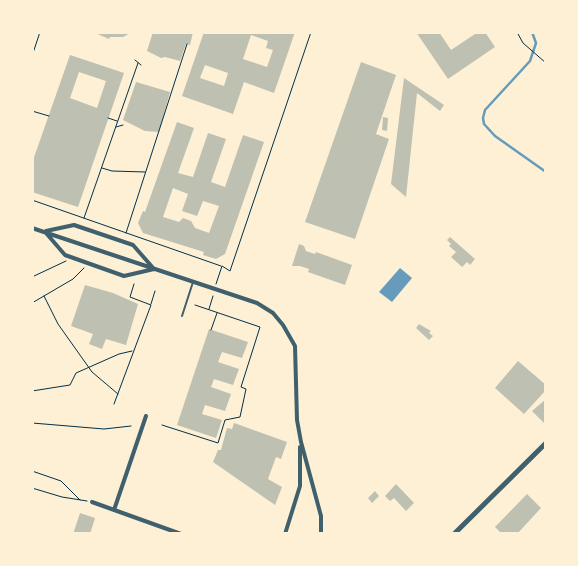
<!DOCTYPE html>
<style>
body{margin:0}
#map{position:relative;width:578px;height:566px;overflow:hidden;background:#fdf0d5;font-family:"PT Sans",sans-serif}
canvas{display:block}
.frame{position:absolute;inset:0;border:34px solid #fdf0d5;pointer-events:none}
</style>
<div id="map">
<canvas width="578" height="566"></canvas>
<div class="frame"></div>
</div>
<script>
const context = document.querySelector('canvas').getContext('2d');
context.lineJoin = 'round';
function fillPath(path, color) { context.fillStyle = color; context.fill(path, 'evenodd'); }
const shape = rows => new Path2D(rows.map(r => 'M' + r).join(''));
function trace(path, color, width, dash) { context.strokeStyle = color; context.lineWidth = width; context.lineCap = dash ? 'butt' : 'round'; context.setLineDash(dash || []); context.stroke(path); }
fillPath(shape([
 [400,268,412,278,392,302,379,292]
]), '#669bbc');
trace(shape([
 [532,32,536,43,530,61,485,110,483,118,484,124,495,136,546,172]
]), '#669bbc', 2.5);
fillPath(shape([
 [93,32,132,32,123,37,110,37,109,39],
 [153,32,193,32,190,45,186,44,180,61,165,57,161,58,147,51],
 [204,32,295,32,274,93,244,82,233,114,182,96],
 [251,35,268,41,266,48,273,50,267,67,243,59],
 [205,65,228,73,224,86,200,78],
 [416,32,439,32,451,50,478,32,485,32,495,47,448,79],
 [70,55,124,73,78,207,32,192,32,163],
 [79,72,106,81,97,108,70,98],
 [361,62,396,75,376,134,389,139,355,239,305,222],
 [404,78,444,105,440,111,417,93,406,197,391,184],
 [136,82,170,92,159,132,145,131,123,120],
 [383,117,388,118,387,131,382,130],
 [177,122,194,128,178,173,193,177,208,133,226,139,211,182,225,187,243,135,264,142,225,254,216,259,203,255,204,252,143,233,138,223,143,211,145,212],
 [173,188,188,194,182,211,197,216,203,201,219,206,209,233,195,228,191,221,183,218,179,222,163,217],
 [450,237,475,259,470,265,467,262,462,267,451,257,456,252,449,246,451,244,447,240],
 [299,244,304,246,306,251,315,254,316,252,352,265,345,285,308,272,309,269,300,266,292,266],
 [85,285,113,293,138,304,126,345,106,339,102,349,89,344,93,334,71,326],
 [419,324,431,331,429,333,433,336,429,340,416,328],
 [209,329,248,342,242,358,222,352,218,362,239,369,233,385,214,379,211,387,231,394,225,411,205,405,202,414,222,420,216,438,177,425],
 [518,361,546,385,546,390,524,414,495,388],
 [546,399,546,425,532,411],
 [234,423,287,442,281,459,276,457,268,479,282,487,275,505,213,462,218,450,221,450,227,428,232,429],
 [396,484,414,503,406,511,394,498,390,501,385,496],
 [375,491,379,496,372,503,368,498],
 [527,494,541,508,517,534,502,534,495,527],
 [80,513,95,518,90,534,73,534]
]), '#bec0b2');
trace(shape([
 [517,32,523,43,546,63],
 [32,56,40,32],
 [135,60,141,65],
 [32,111,49,116],
 [108,118,117,121],
 [116,127,123,125],
 [102,168,112,171,145,172],
 [32,200,221,266],
 [84,218,138,63],
 [126,233,187,44],
 [32,277,66,261],
 [216,284,222,266,230,271,311,32],
 [44,296,58,324,92,372,118,394],
 [32,303,73,279,84,268],
 [151,304,155,291],
 [209,309,213,296],
 [211,330,217,313],
 [32,391,70,385,76,373,119,354,132,351],
 [114,404,151,305,130,297,134,284],
 [32,423,104,429,131,426],
 [162,425,218,443,225,420,240,417,246,389,241,387,260,327,195,305],
 [32,471,61,481,80,500],
 [32,488,62,497,87,501]
]), '#003049', 1);
trace(shape([
 [182,316,193,282]
]), '#3f606c', 2);
trace(shape([
 [32,228,257,303,273,313,283,325,295,346,297,420,301,442,321,516,321,534],
 [46,231,74,225,133,245,154,269],
 [46,233,65,255,124,276,154,269],
 [92,502,181,534],
 [114,510,146,416],
 [285,534,300,486,300,447]
]), '#3f606c', 4);
trace(shape([
 [454,534,546,443]
]), '#3f606c', 5);
</script>
